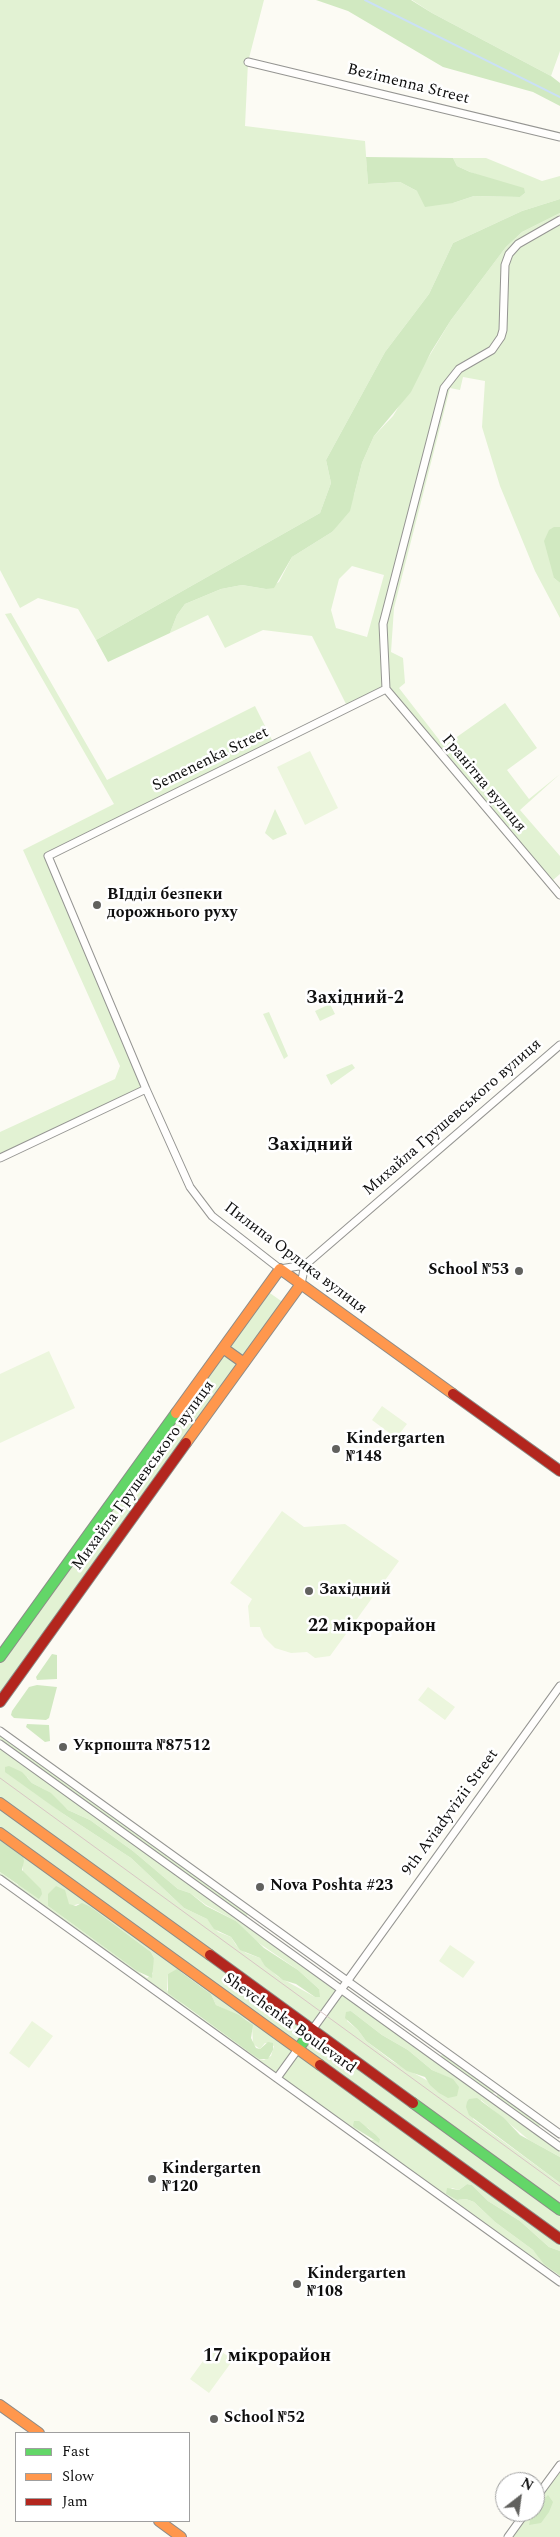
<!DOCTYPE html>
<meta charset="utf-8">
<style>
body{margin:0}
#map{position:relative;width:560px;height:2537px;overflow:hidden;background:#fcfbf4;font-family:Spectral,serif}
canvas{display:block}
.legend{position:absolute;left:15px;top:2432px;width:175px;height:90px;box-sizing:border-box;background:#fff;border:1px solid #9f9f9f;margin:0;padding:6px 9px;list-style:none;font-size:15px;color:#0e0e0e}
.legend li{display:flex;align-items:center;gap:10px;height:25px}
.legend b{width:25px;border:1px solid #9f9f9f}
.north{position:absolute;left:495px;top:2472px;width:50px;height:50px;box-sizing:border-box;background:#fff;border:1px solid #9f9f9f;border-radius:50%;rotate:30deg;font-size:14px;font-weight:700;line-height:20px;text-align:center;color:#0e0e0e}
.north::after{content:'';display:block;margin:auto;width:18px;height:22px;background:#61615e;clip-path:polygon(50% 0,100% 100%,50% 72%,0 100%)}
</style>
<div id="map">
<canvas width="560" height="2537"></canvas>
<ul class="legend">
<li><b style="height:6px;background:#63d668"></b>Fast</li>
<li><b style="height:6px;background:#ff974d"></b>Slow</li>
<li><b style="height:6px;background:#b3261e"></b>Jam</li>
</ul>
<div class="north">N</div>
</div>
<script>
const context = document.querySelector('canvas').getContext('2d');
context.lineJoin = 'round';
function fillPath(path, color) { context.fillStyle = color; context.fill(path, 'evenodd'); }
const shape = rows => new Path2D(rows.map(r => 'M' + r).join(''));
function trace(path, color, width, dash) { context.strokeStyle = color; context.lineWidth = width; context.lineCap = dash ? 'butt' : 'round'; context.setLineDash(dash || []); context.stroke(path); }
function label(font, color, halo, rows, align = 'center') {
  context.font = font + ' Spectral,serif'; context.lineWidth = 5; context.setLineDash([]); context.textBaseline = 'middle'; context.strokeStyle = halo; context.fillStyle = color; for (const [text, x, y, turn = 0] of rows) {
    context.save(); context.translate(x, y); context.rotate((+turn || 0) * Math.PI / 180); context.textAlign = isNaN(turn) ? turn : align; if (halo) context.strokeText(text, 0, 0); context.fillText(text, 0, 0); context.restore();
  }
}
fillPath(shape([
 [0,0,264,0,248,62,245,126,365,141,368,184,400,182,417,191,453,203,474,196,520,197,525,193,470,172,457,166,453,158,486,158,542,181,560,176,560,199,522,211,453,243,429,294,385,352,326,460,331,483,320,513,96,640,78,609,38,598,20,608,0,570],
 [412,0,560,0,560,51,551,76,432,13],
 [560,213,560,527,554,578,560,583,560,618,535,571,500,486,482,427,485,381,463,377,460,390,450,388,394,608,391,652,403,658,405,683,399,688,444,746,505,703,537,748,507,770,529,799,560,774,520,810,560,856,560,874,553,880,560,888,560,895,386,689,347,706,312,636,263,630,225,648,208,615,170,633,177,615,185,604,221,589,242,585,266,589,279,582,292,557,332,532,354,495,362,463,374,436,393,416,451,320,506,247,522,232],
 [352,566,384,575,367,637,336,628,331,610,339,579],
 [11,613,107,780,255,706,273,742,45,855,143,1088,0,1154,0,1132,115,1079,120,1066,23,850,114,804,5,614],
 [275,809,287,834,273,840,265,833],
 [330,1004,335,1014,320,1021,315,1011],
 [269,1012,288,1056,284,1059,263,1014],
 [352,1064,355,1068,331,1085,326,1075],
 [267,1291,284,1303,244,1358,227,1346],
 [223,1351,240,1363,0,1697,0,1661],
 [0,1733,249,1913,245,1918,0,1741],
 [0,1748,336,1991,311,2025,0,1799],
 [27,1777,32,1783,45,1790,68,1810,90,1820,133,1851,178,1889,190,1893,206,1905,236,1921,253,1939,298,1970,319,1989,315,1997,277,1976,260,1958,246,1953,236,1945,231,1937,218,1932,207,1919,184,1908,131,1858,62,1813,30,1788],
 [0,1807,307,2031,297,2044,0,1829],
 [0,1837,293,2050,276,2074,0,1875,0,1872,18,1885,23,1873,23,1857,0,1840],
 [66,1895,68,1904,72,1906,78,1904,91,1907,151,1952,154,1958,151,1969,153,1974,147,1978,48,1906],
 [182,1972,211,1994,216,2005,247,2020,252,2025,253,2044,260,2049,265,2043,274,2046,271,2056,264,2060,259,2059,185,2006,167,1990,168,1974],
 [341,1994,560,2152,560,2157,529,2140,481,2100,473,2119,560,2183,560,2206,316,2029],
 [351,2011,382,2035,408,2050,432,2070,447,2077,428,2081,392,2061,366,2041,358,2030,347,2021],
 [312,2034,560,2214,560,2235,302,2048],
 [298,2053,560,2243,560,2251,549,2247,520,2221,488,2201,472,2185,467,2184,459,2190,452,2188,446,2194,457,2200,466,2199,474,2202,495,2222,533,2250,560,2278,281,2077],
 [354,2121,368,2128,380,2139,371,2140,355,2128],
 [443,2053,495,2091,491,2096,439,2059],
 [499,2093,541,2124,538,2128,495,2098],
 [560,2470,560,2537,512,2537,530,2512,535,2512,535,2505]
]), '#e2f2d3');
fillPath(shape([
 [316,0,411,0,432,13,551,76,560,83,560,106,533,92,443,67,348,11],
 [366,157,453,158,457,166,470,172,524,188,525,193,520,197,474,196,453,203,425,207,417,191,400,182,368,184],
 [560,199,560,213,522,232,506,247,451,320,431,352,411,392,374,436,362,463,350,511,332,532,292,557,274,588,266,589,242,585,221,589,185,604,177,615,170,633,108,662,96,640,320,513,331,483,326,460,385,352,429,294,453,243,522,211],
 [554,527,560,527,560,583,554,578,544,541,549,530],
 [52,1654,57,1655,57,1679,37,1680,36,1677],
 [37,1685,57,1687,49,1718,46,1720,14,1718,11,1715,12,1711,29,1687],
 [27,1724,49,1725,50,1741,45,1742,26,1727],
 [9,1766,22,1772,32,1783,51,1793,68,1810,90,1820,133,1851,178,1889,190,1893,206,1906,236,1921,264,1948,298,1970,319,1989,320,1997,315,1997,296,1984,283,1980,265,1966,260,1958,240,1950,231,1937,214,1929,207,1919,184,1908,131,1858,62,1813,5,1772,5,1767],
 [0,1840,23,1857,24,1861,22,1870,41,1889,42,1894,39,1899,0,1872],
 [56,1886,65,1890,69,1904,76,1906,82,1903,91,1907,151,1952,154,1958,152,1978,137,1971,48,1906,48,1894],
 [177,1969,211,1994,216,2005,239,2015,253,2025,251,2038,256,2048,260,2049,268,2042,273,2043,273,2050,268,2059,259,2059,253,2055,168,1993,168,1974],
 [351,2011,382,2035,408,2050,432,2070,453,2079,459,2087,457,2096,448,2098,439,2093,430,2085,425,2077,407,2071,366,2041,358,2030,345,2018,346,2012],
 [477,2098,504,2118,520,2135,560,2157,560,2183,469,2115,466,2107,467,2102,469,2099],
 [354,2121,359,2121,376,2135,380,2139,379,2143,355,2128,353,2126],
 [467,2184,472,2185,488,2201,520,2221,549,2247,560,2251,560,2276,544,2264,533,2250,495,2222,474,2202,466,2199,457,2200,446,2194,447,2188,459,2190],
 [548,2495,553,2502,549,2512,541,2523,529,2525,532,2512,535,2512,535,2508]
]), '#d1e9c1');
fillPath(shape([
 [310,751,338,808,305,825,277,767],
 [49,1351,75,1408,0,1443,0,1374],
 [382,1406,407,1424,396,1438,372,1420],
 [282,1511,304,1527,345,1524,399,1561,330,1656,315,1658,307,1652,291,1653,275,1648,264,1637,260,1627,250,1627,248,1606,252,1599,230,1583],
 [428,1687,455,1707,445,1720,418,1700],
 [450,1945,475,1962,463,1978,439,1961],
 [32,2021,53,2036,29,2068,9,2053],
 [214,2346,233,2360,209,2393,190,2379]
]), '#ecf6dd');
trace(shape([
 [365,0,560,97]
]), '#cae0f6', 2);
const street = shape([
 [248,62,560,137],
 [386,689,48,856,146,1089,190,1187,212,1216,280,1269,305,1265,560,1045],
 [386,689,383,624,444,388,459,369,492,350,501,337,503,330,505,265,509,254,518,244,560,220],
 [386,689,560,895],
 [0,1158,146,1089],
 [301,1284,305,1265],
 [0,1731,560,2134],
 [0,1744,560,2147],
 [0,1879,560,2282],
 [312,2030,560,1686],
 [277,2078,298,2049],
 [535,2499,560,2465],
 [508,2537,526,2512]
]);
const fast = shape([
 [0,1657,176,1413],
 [298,2049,312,2030],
 [413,2103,560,2210]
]);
const slow = shape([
 [223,1348,244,1363],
 [176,1413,280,1269,453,1394],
 [186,1443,301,1284],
 [0,1803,210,1955],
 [0,1833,320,2065],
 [0,2405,39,2433],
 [159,2521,181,2537]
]);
const jam = shape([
 [453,1394,560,1471],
 [0,1702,186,1443],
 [210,1955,413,2103],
 [320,2065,560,2239]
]);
trace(street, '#959592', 9);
trace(fast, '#8c8b88', 12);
trace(slow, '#8c8b88', 12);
trace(jam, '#8c8b88', 12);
trace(street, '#fffefd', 7);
trace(fast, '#63d668', 10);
trace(slow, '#ff974d', 10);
trace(jam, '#b3261e', 10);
trace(shape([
 [0,1778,560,2186]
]), '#d8c6c4', 1);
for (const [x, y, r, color] of [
 [97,905,5,"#61615e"],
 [519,1271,5,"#61615e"],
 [336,1449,5,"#61615e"],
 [309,1591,5,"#61615e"],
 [63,1747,5,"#61615e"],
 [260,1887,5,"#61615e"],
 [152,2179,5,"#61615e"],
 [297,2284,5,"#61615e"],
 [214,2419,5,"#61615e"]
]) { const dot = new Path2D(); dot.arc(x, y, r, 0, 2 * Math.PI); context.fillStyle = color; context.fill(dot); trace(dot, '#fff', 2); }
label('16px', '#0e0e0e', '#fff', [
 ["Bezimenna Street",408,85,14],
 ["Semenenka Street",211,760,-26],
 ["Гранітна вулиця",483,784,50],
 ["Михайла Грушевського вулиця",453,1118,-41],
 ["Пилипа Орлика вулиця",295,1259,37],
 ["Михайла Грушевського вулиця",144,1476,-54],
 ["9th Aviadyvizii Street",451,1813,-54],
 ["Shevchenka Boulevard",289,2024,36]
]);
label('bold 16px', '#0e0e0e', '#fff', [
 ["ВІдділ безпеки",107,896],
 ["дорожнього руху",107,914],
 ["School №53",509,1271,"right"],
 ["Kindergarten",346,1440],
 ["№148",346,1458],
 ["Західний",319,1591],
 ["Укрпошта №87512",73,1747],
 ["Nova Poshta #23",270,1887],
 ["Kindergarten",162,2170],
 ["№120",162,2188],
 ["Kindergarten",307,2275],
 ["№108",307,2293],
 ["School №52",224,2419]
], 'left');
label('bold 18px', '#0e0e0e', '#fff', [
 ["Західний-2",355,999],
 ["22 мікрорайон",372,1627],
 ["17 мікрорайон",267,2357]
]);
label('bold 19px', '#0e0e0e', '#fff', [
 ["Західний",310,1146]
]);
</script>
